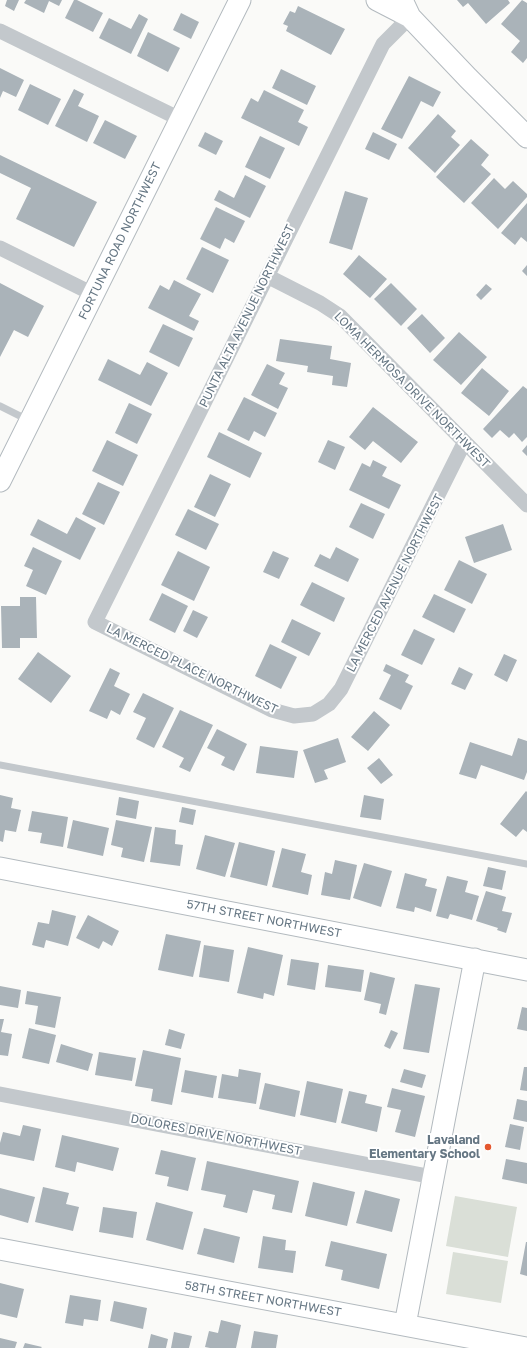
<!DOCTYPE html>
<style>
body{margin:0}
canvas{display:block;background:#fafaf8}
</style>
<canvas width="527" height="1348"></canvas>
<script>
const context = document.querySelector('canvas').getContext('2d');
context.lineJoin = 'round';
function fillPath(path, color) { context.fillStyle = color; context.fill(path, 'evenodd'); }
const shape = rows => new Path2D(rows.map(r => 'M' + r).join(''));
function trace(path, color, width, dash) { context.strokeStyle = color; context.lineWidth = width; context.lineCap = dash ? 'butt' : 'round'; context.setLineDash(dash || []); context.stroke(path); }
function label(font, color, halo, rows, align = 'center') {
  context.font = font + ' "Golos Text",sans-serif'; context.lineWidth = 4; context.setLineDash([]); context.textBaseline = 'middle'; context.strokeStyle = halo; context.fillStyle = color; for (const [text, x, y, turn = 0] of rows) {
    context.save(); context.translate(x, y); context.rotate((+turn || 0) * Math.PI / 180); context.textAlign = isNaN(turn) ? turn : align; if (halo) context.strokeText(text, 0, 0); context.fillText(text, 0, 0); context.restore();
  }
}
fillPath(shape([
 [455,1196,517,1207,508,1257,446,1246],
 [453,1252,508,1261,501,1303,446,1294]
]), '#dadfd7');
fillPath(shape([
 [7,0,19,0,14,11,5,6],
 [26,0,62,0,59,6,49,1,44,13,24,3],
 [74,0,77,0,103,13,93,32,65,18],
 [457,0,508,0,510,3,486,24,468,3,463,7],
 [522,0,527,3,527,58,523,63,511,52,520,41,501,24],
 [298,6,345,29,331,55,286,31,288,26,283,24,290,11,295,13],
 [181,13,199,22,191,39,173,30],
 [139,14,148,19,131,54,99,38,109,18,131,29],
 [148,32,180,48,168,72,137,56],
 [0,68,24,80,16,97,3,91,0,98],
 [281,69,316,86,307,105,272,88],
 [409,76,441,92,433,107,421,101,402,139,381,129],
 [30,84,61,99,48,125,18,110],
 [74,89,84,94,78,106,99,116,87,142,55,126],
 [264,90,304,110,298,122,308,127,299,146,241,118,251,98,258,102],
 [438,114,456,131,451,137,460,145,435,173,408,148],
 [105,120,137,136,125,159,93,143],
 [205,132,223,141,216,155,198,146],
 [373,132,397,144,389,160,365,149],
 [260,136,285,148,270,179,245,167],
 [471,139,489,155,481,165,491,174,464,203,436,177],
 [0,155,97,202,74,247,16,219,31,188,0,173],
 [245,175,266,186,250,218,214,200,219,190,234,198],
 [494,178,505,189,513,181,527,194,527,197,498,229,471,203],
 [345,191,368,198,352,250,329,243],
 [527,203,527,242,521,237,515,245,501,233],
 [216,207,245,221,234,243,225,238,220,249,200,239],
 [202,247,229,260,213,293,186,279],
 [359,255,387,279,370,298,343,274],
 [527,265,527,276,522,271],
 [174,280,201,294,189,316,199,321,194,331,148,308,160,285,169,290],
 [0,283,44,306,28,337,14,330,0,357],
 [391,283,417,309,401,326,374,299],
 [486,284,492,289,481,300,476,295],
 [422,314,445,338,430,353,407,328],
 [163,324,193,338,179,367,149,352],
 [459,332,487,357,461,385,433,360],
 [280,339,332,346,330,359,351,363,347,387,332,385,333,376,307,372,308,366,276,361],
 [108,359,140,375,147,362,168,373,151,406,98,380],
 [267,364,285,373,279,384,288,388,278,409,251,395],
 [482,368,509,391,489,416,461,393],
 [523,386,527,389,527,437,522,442,514,433,509,438,500,430,492,438,483,429],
 [244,397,277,413,265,437,254,431,249,441,227,430],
 [129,403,152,414,137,444,115,433],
 [373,407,418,442,401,463,373,441,365,450,349,437],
 [219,432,262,453,250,478,207,457],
 [107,440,138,455,123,486,92,471],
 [328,440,345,447,335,470,318,462],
 [527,445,527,456,522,451],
 [373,460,387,467,382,476,401,485,389,509,349,490,362,463,370,467],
 [210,474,231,484,215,517,194,507],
 [98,482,120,492,104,525,82,514],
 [361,503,385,514,373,539,349,527],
 [188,509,219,524,206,550,175,535],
 [76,517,96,528,80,560,30,535,38,519,67,534],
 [503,524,512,550,474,563,465,537],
 [33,547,62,561,46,595,26,586,33,570,24,566],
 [336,547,359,559,348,582,314,566,320,554,330,559],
 [178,551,210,567,194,601,161,585],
 [273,551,289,558,279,579,263,572],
 [459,560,487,574,472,604,444,590],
 [312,582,345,598,334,622,300,605],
 [162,593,188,606,175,633,149,620],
 [434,594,466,609,454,633,422,617],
 [20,597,36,597,37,638,20,638,20,648,2,648,1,606,20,606],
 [193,610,208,617,197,638,183,631],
 [292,619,321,633,309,656,281,642],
 [414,629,435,639,422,665,401,655],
 [270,644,297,657,281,689,255,676],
 [38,652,71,676,51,703,18,679],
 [504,654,517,660,507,682,494,675],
 [386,664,409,675,405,682,413,686,401,710,379,699,391,675,383,671],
 [459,667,473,674,465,690,451,684],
 [110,668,120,673,114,686,130,694,120,715,111,710,107,719,89,711],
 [143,693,174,708,154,748,136,739,146,718,133,712],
 [180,710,213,725,190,772,179,767,184,758,162,747],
 [374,711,390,725,368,751,351,737],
 [217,729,247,744,234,771,221,765,225,757,207,748],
 [338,738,346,762,324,770,328,779,315,783,303,750],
 [518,738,527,741,527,772,524,780,481,765,476,779,459,774,470,742,512,756],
 [260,746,298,751,294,778,256,773],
 [379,758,393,775,381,784,367,768],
 [526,791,527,792,527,832,523,829,516,837,500,824],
 [0,795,13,798,11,808,21,810,16,832,5,830,3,842,0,841],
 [364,795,384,799,381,820,360,817],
 [119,797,139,801,136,819,116,815],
 [182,807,196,810,193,825,179,822],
 [32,811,68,817,63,847,40,843,42,833,28,831],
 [73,820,109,828,103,856,67,848],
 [116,820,152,827,144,862,121,857,123,848,111,845],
 [155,827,176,830,175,844,183,845,180,866,150,862],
 [205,835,235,843,225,877,196,869],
 [239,842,275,851,267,886,230,877],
 [282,848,306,854,301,872,312,875,308,895,272,887],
 [335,860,357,865,350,900,321,895,325,872,332,874],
 [364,863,392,871,381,907,353,898],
 [488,867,506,871,502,890,483,886],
 [405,873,427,879,425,886,437,889,431,912,415,907,414,912,396,908],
 [447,876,468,881,465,892,479,896,472,920,450,914,448,919,436,916],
 [486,891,506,897,502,911,512,913,506,933,497,930,498,928,476,921],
 [52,910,76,916,68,946,46,940,44,948,32,945,38,922,49,924],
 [88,915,119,931,112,946,103,941,99,949,76,938],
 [166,934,201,941,193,977,158,970],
 [204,945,234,950,229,982,199,977],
 [248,947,283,955,274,996,264,993,263,999,237,993],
 [291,959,319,963,315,990,287,985],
 [328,965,364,970,361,992,325,987],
 [370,972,395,978,386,1015,379,1013,381,1004,364,1000],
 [415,984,440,988,429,1053,403,1049],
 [0,986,21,990,18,1008,0,1005],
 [27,991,61,997,55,1028,35,1024,38,1006,25,1004],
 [522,1007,527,1008,527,1031,517,1029],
 [0,1019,4,1019,1,1032,12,1034,8,1056,0,1055],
 [29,1028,56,1035,49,1064,22,1058],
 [169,1029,185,1034,181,1049,165,1045],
 [391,1030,398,1033,390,1049,384,1046],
 [61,1044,93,1054,88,1071,56,1062],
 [143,1050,181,1058,172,1105,151,1101,153,1089,135,1086],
 [99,1052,136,1058,132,1081,95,1075],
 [524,1067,527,1067,527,1091,520,1090],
 [239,1069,261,1073,256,1104,218,1098,222,1074,238,1077],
 [404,1069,426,1075,422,1088,400,1082],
 [185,1070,217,1076,213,1098,181,1092],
 [307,1081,343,1089,336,1123,300,1115],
 [265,1083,300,1091,295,1117,259,1109],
 [392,1088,425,1096,415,1137,395,1132,401,1110,387,1107],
 [349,1091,367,1095,365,1103,382,1107,377,1132,341,1123],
 [517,1099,527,1101,527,1122,513,1119],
 [510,1124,524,1127,520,1150,505,1147],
 [23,1125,41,1129,34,1161,0,1154,0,1143,3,1132,20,1136],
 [62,1135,119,1148,113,1171,77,1162,75,1172,55,1167],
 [161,1150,196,1158,188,1191,167,1186,169,1177,155,1174],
 [506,1159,527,1163,527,1184,502,1179],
 [207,1161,299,1181,292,1213,272,1209,275,1195,253,1190,247,1213,223,1207,226,1195,201,1190],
 [313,1182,355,1192,347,1226,305,1216],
 [43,1187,69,1193,66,1204,79,1207,73,1231,35,1222],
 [0,1188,35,1197,28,1223,0,1215],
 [365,1190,400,1199,392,1232,356,1223],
 [156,1202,193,1212,183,1250,146,1240],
 [103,1207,137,1212,133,1238,99,1232],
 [204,1228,240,1237,234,1263,197,1254],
 [263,1236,286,1240,285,1250,296,1251,293,1273,258,1268],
 [331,1241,387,1254,379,1289,341,1280,343,1270,325,1266],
 [526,1242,527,1242,527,1276,520,1274],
 [0,1283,24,1289,17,1318,0,1314],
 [70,1295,101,1300,98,1321,84,1319,83,1326,65,1323],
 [114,1301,147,1308,143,1329,110,1321],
 [221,1320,241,1325,236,1348,210,1348,205,1347,209,1331,218,1333],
 [254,1331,278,1335,276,1348,251,1348],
 [174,1332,192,1336,189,1348,171,1348],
 [151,1334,168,1339,166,1348,148,1348],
 [0,1338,17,1342,15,1348,0,1348],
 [25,1343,42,1347,41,1348,23,1348]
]), '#aab3b9');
const secondary = shape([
 [377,0,410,17],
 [402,0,410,17,468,78,527,137],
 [0,481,240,0],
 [0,868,527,970],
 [0,1249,526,1348],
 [405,1325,475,959]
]);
trace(secondary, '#b3babf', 23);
trace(shape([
 [0,406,28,420],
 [0,765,527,864]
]), '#c3c8cc', 7);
trace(shape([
 [410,17,383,44,95,622,272,710,294,716,313,714,329,704,341,689,464,443],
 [0,31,180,119],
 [0,248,93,294],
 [267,276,320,303,340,316,527,505],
 [0,1094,433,1177]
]), '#c3c8cc', 15);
trace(secondary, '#fff', 21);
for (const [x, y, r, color] of [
 [488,1147,4,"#e4572e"]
]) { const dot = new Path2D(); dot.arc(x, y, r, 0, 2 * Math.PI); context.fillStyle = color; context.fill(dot); trace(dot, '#fff', 1.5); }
label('12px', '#657683', '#fff', [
 ["FORTUNA ROAD NORTHWEST",120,241,-64],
 ["PUNTA ALTA AVENUE NORTHWEST",247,316,-64],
 ["LOMA HERMOSA DRIVE NORTHWEST",412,390,45],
 ["LA MERCED AVENUE NORTHWEST",395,583,-63],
 ["LA MERCED PLACE NORTHWEST",192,669,26],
 ["57TH STREET NORTHWEST",264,919,11],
 ["DOLORES DRIVE NORTHWEST",216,1135,11],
 ["58TH STREET NORTHWEST",263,1299,10]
]);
label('bold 12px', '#657683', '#fff', [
 ["Lavaland",480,1140],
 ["Elementary School",480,1154]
], 'right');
</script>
